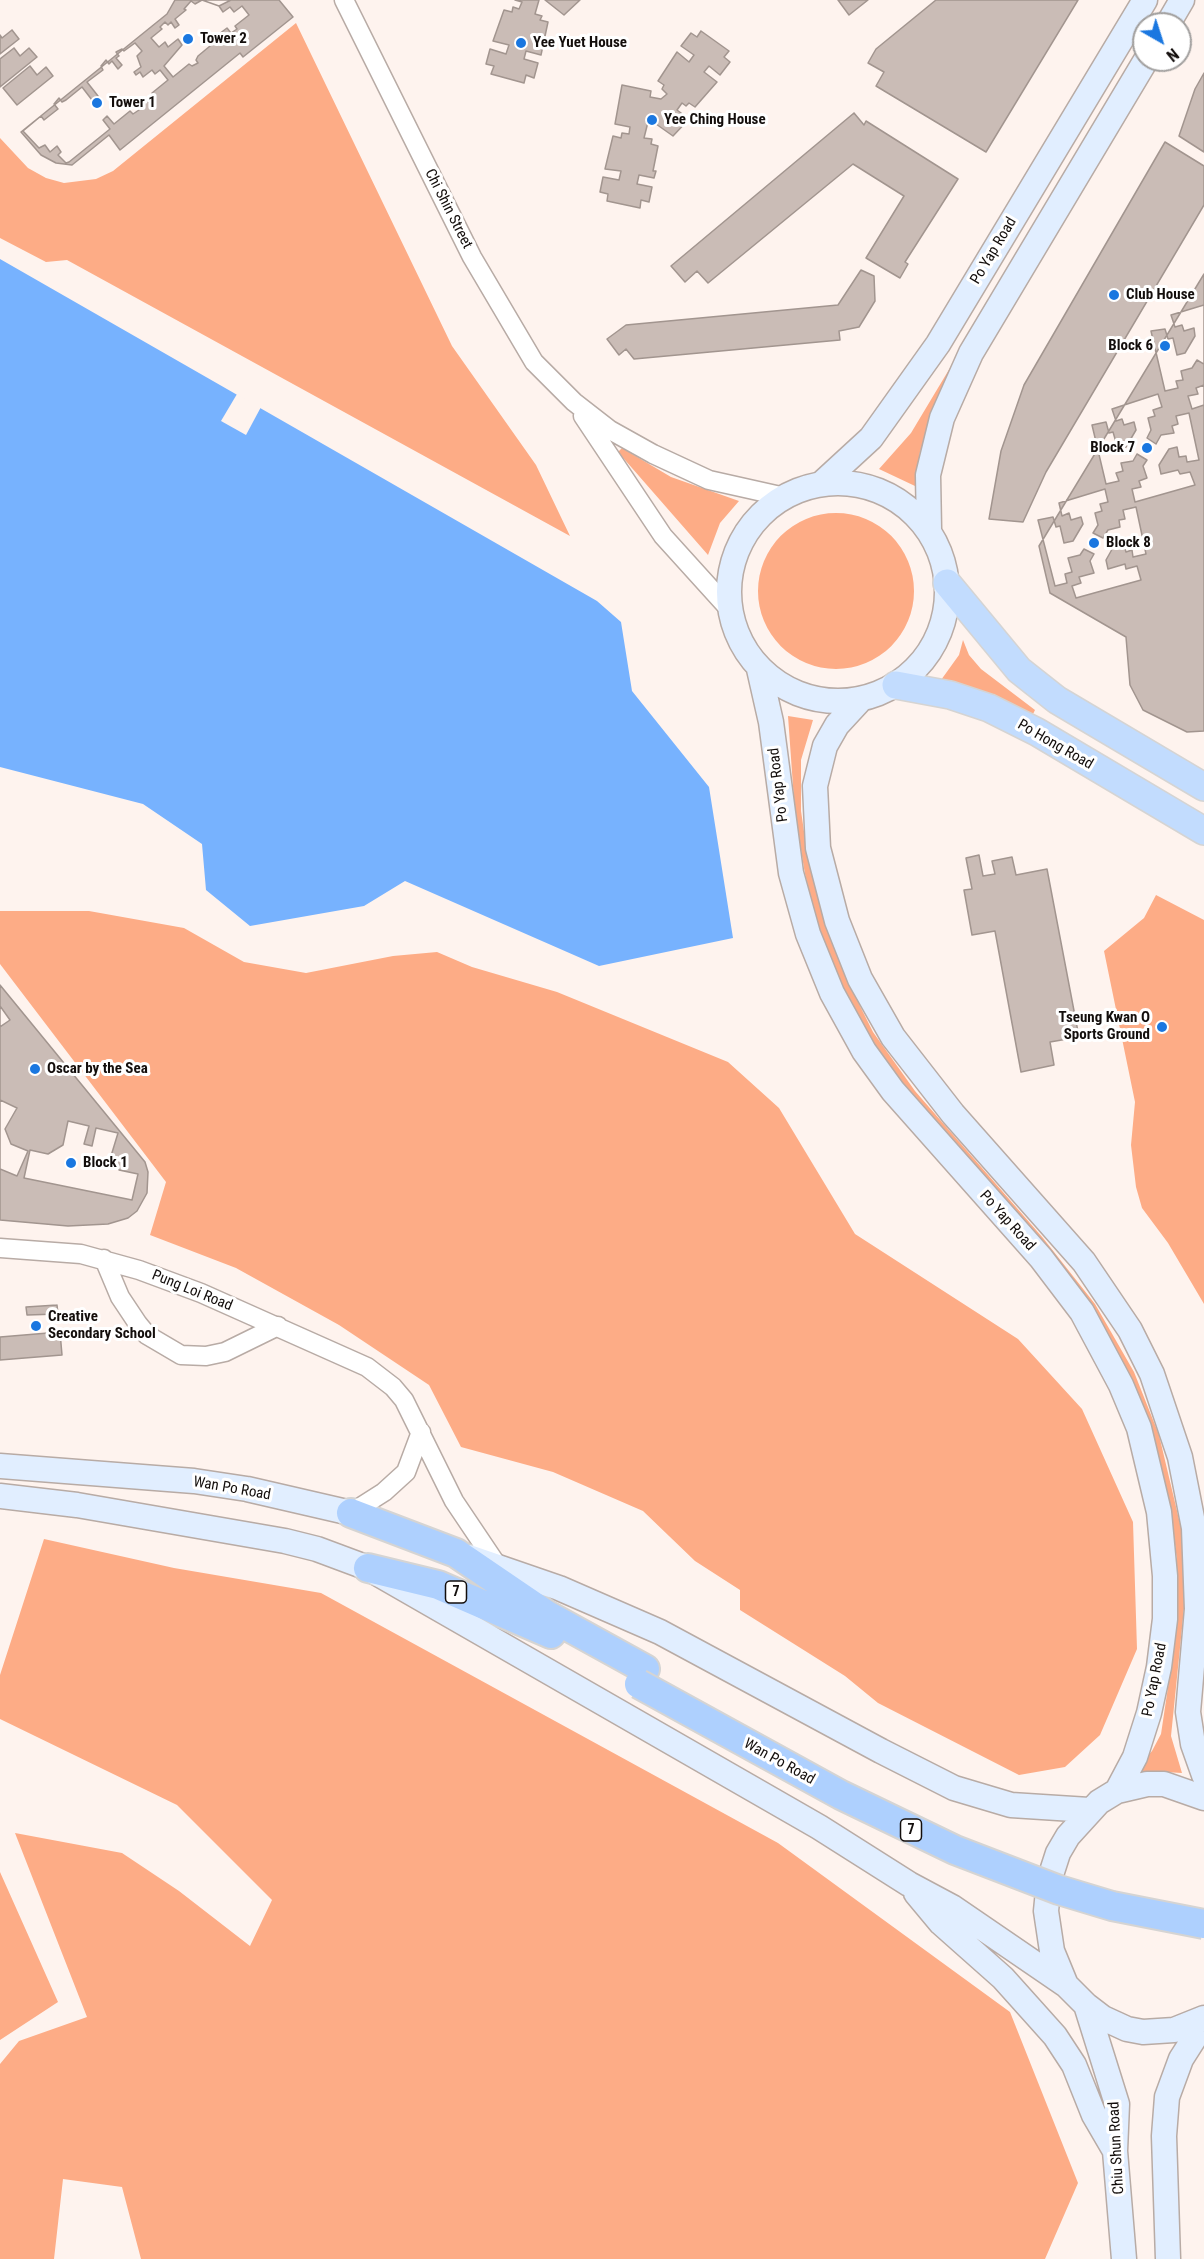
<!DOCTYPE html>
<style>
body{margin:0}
#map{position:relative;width:1204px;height:2259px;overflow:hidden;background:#fef3ee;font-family:"Roboto Condensed",sans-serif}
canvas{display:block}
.north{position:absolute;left:1132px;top:12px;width:60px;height:60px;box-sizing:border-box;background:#fff;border:2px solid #a19f9e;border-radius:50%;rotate:141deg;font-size:16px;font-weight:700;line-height:24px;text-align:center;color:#130e0c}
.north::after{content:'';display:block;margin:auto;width:21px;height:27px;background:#1a77e0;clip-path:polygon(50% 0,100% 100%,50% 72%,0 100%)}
</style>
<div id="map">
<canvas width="1204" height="2259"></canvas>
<div class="north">N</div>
</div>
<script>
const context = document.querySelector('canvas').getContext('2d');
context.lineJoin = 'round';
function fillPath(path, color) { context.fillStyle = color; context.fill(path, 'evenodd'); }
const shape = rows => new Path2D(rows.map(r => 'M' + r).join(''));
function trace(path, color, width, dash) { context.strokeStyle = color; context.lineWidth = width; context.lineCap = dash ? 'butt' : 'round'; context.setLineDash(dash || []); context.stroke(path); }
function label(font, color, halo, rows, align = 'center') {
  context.font = font + ' "Roboto Condensed",sans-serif'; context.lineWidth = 6; context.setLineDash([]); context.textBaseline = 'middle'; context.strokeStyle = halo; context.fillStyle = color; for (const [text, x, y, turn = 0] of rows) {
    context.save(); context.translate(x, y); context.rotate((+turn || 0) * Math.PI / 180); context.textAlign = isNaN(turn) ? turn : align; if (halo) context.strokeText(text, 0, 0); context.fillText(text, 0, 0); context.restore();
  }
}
fillPath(shape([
 [296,23,452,346,536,465,570,536,67,260,46,262,0,238,0,138,28,168,46,178,64,183,96,179,113,171],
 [1144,44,1144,57,933,416,920,452,915,486,879,469,911,433],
 [622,448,671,477,739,501,720,523,708,555,618,452],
 '758 591a78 78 0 1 1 156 0a78 78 0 1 1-156 0Z',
 [963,640,969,655,981,669,1035,710,1032,716,941,680,959,655],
 [788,716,813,720,801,760,801,811,806,845,825,918,839,961,861,1008,873,1032,915,1091,1043,1238,1095,1304,1134,1372,1159,1435,1182,1532,1186,1589,1171,1736,1182,1773,1149,1771,1132,1773,1152,1751,1161,1734,1176,1634,1177,1561,1173,1528,1167,1493,1149,1428,1005,1208,880,1056,839,981,819,931,805,874,795,814],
 [1156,895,1204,920,1204,1304,1168,1243,1142,1208,1136,1187,1131,1145,1135,1102,1104,951,1144,918],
 [0,911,89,911,184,928,244,962,306,973,393,956,437,952,472,967,557,992,728,1062,779,1108,855,1234,1018,1339,1082,1409,1133,1522,1137,1649,1100,1735,1065,1767,1019,1775,878,1703,845,1676,740,1610,740,1590,695,1561,643,1511,553,1472,461,1447,429,1385,339,1325,236,1268,150,1235,166,1182,0,964],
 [44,1539,174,1568,321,1593,778,1843,1010,2012,1078,2183,1045,2259,141,2259,122,2187,63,2179,54,2259,0,2259,0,2064,19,2041,87,2017,15,1833,122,1853,179,1891,250,1946,272,1900,177,1805,0,1719,0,1675],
 [0,1872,58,2002,0,2040]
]), '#fdac86');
fillPath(shape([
 [0,259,597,601,621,622,632,691,709,787,733,938,599,966,405,881,364,906,250,926,206,890,202,844,143,804,0,767]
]), '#77b2fe');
fillPath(shape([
 [237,394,261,407,246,435,221,421]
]), '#fef3ee');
const building = shape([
 [175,0,279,0,293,17,243,57,240,53,120,150,109,135,72,165,56,163,41,155,21,132,167,14,175,0],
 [202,0,219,6,223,12,230,7,234,12,242,6,249,15,235,26,237,29,231,33,227,28,219,34,224,39,219,44,216,41,198,56,196,60,198,63,192,66,189,64,173,77,164,66,182,45,178,39,168,47,165,42,159,47,151,38,162,29,160,27,165,22,168,25,171,22,175,28,179,25,175,19,186,10,184,9,191,1,195,4,202,0],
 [202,0,231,0,219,6,202,0],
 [515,0,539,0,535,14,542,16,540,20,548,22,541,55,526,51,524,59,538,63,534,78,526,75,524,83,491,74,494,66,486,64,490,49,506,54,509,45,493,41,504,10,512,12,513,7,519,9,522,2,515,0],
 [545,0,580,0,564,15,545,0],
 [838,0,868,0,849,15,838,0],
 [936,0,1078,0,986,152,876,86,884,72,868,63,876,49,936,0],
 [12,30,19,39,0,54,0,35,2,38,12,30],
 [701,31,729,51,724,57,730,62,720,75,709,66,704,72,717,82,695,107,689,103,686,106,682,103,677,110,689,119,673,136,656,124,648,122,644,138,652,139,651,144,658,146,653,171,656,171,654,178,639,175,637,184,652,187,649,202,641,200,640,208,607,201,608,194,600,192,603,177,619,180,621,171,605,169,613,136,621,138,622,133,629,134,630,127,615,124,622,85,651,91,650,97,661,99,667,94,662,89,664,85,658,81,677,52,689,62,694,55,681,46,691,33,697,37,701,31],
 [135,43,142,51,137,56,141,67,134,72,136,75,140,72,143,77,152,70,155,74,160,70,168,80,152,93,154,97,149,102,142,99,138,102,139,110,133,114,130,111,114,124,107,116,103,120,110,129,69,162,66,163,58,155,61,152,57,146,50,152,45,145,39,148,23,131,41,116,44,120,58,109,54,104,59,98,62,102,66,100,82,87,92,100,98,96,87,82,103,70,101,66,106,60,109,64,112,61,118,69,122,65,116,58,119,56,116,52,122,49,124,51,135,43],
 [14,48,20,56,29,48,37,57,0,87,0,59,14,48],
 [30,66,37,75,46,67,53,76,17,105,3,88,30,66],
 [1204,73,1204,152,1179,136,1195,89,1204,73],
 [854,113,864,125,866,121,958,179,905,262,908,264,900,278,866,258,904,196,853,164,708,283,697,271,685,282,671,266,854,113],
 [1165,142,1204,166,1204,205,1046,472,1023,522,989,519,1001,451,1024,385,1165,142],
 [861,270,874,276,875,301,859,327,839,331,840,340,634,359,626,349,619,355,607,339,626,325,838,305,861,270],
 [1204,274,1204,731,1187,732,1143,710,1130,685,1126,637,1050,593,1039,546,1204,274],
 [1204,305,1204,364,1197,360,1192,368,1181,371,1183,380,1176,381,1178,388,1165,391,1151,331,1165,329,1168,339,1173,338,1177,355,1185,353,1195,336,1194,328,1184,331,1182,325,1175,327,1171,315,1204,305],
 [1204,385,1204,405,1192,409,1188,396,1198,394,1196,388,1204,385],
 [1158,394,1162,407,1153,410,1155,416,1148,418,1151,430,1147,438,1156,444,1161,435,1174,433,1172,426,1178,424,1176,416,1189,413,1199,460,1187,462,1186,456,1179,457,1177,447,1169,449,1159,465,1161,474,1178,470,1180,474,1190,472,1195,485,1135,502,1132,489,1141,487,1139,481,1147,478,1143,466,1147,460,1137,454,1133,461,1121,463,1123,471,1116,473,1119,481,1106,484,1092,425,1106,422,1109,433,1113,432,1118,449,1126,447,1136,430,1134,422,1124,425,1122,419,1116,421,1112,409,1158,394],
 [1105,489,1108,502,1100,504,1102,511,1095,513,1098,525,1093,533,1103,538,1108,530,1120,527,1119,520,1125,519,1123,510,1136,507,1146,554,1133,557,1132,550,1126,552,1123,542,1115,544,1106,560,1108,569,1125,564,1126,569,1137,566,1141,580,1076,598,1072,586,1081,583,1079,577,1094,573,1090,561,1094,554,1084,549,1080,555,1068,558,1072,572,1065,574,1067,583,1055,586,1038,520,1053,517,1056,527,1060,526,1064,543,1073,541,1083,524,1081,517,1071,520,1069,513,1062,516,1059,503,1105,489],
 [979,855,983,876,995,874,992,861,1012,857,1016,875,1047,869,1079,1037,1050,1042,1054,1065,1021,1072,995,931,972,935,964,890,972,889,966,858,979,855],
 [0,985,145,1162,148,1172,147,1193,137,1211,128,1218,108,1224,68,1226,0,1220,0,985],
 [0,1006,10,1020,0,1027,0,1006],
 [0,1100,17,1108,5,1129,11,1144,28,1151,17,1176,0,1169,0,1100],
 [68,1121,89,1126,84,1144,92,1146,96,1128,118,1133,111,1156,119,1170,138,1174,132,1200,24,1178,30,1150,48,1154,63,1145,68,1121],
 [57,1305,58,1314,27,1315,26,1307,57,1305],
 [60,1332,62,1355,0,1360,0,1337,60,1332]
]);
fillPath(building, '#cabcb6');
trace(building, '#a2958f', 1.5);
const minor = shape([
 [344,0,472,257,534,362,574,402,610,430,653,454,709,480,785,497],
 [583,416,663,536,730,610],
 [0,1248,81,1254,139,1270,201,1293,367,1367,393,1387,404,1400,454,1501,497,1565],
 [104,1259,120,1297,138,1324,147,1335,181,1355,206,1356,225,1352,278,1326],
 [351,1513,384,1492,406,1472,421,1432]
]);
const secondary = shape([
 [1168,24,1182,0],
 '729 592a109 109 0 1 1 218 0a109 109 0 1 1-218 0Z',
 [821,484,871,438,938,344,1145,0],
 [929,529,928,475,942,418,971,353,1146,60],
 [759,669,771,722,791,873,808,934,832,993,864,1051,893,1091,1041,1258,1082,1312,1121,1385,1139,1428,1159,1512,1165,1576,1165,1619,1159,1667,1149,1713,1135,1757,1117,1791],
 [861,699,837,725,825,746,815,786,818,848,837,921,860,979,893,1037,953,1114,1084,1262,1130,1330,1152,1374,1180,1457,1194,1528,1197,1609,1188,1712,1193,1744,1204,1775],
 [0,1466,194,1481,247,1489,351,1513],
 [0,1496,77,1505,285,1541,317,1549,368,1568,819,1827,909,1884,952,1907,1066,1985],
 [469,1557,559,1588,660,1632,881,1751,954,1788,1011,1805,1089,1810],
 [1204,1798,1164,1784,1147,1784,1117,1791,1099,1802,1068,1836,1058,1853,1049,1881,1046,1911,1052,1951,1066,1985,1086,2005,1103,2018,1127,2029,1143,2032,1174,2030,1204,2018],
 [916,1893,941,1923,1003,1978,1055,2036,1074,2065,1094,2115,1115,2151],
 [1086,2005,1117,2104,1115,2151,1124,2259],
 [1168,2259,1164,2136,1167,2097,1181,2059,1204,2023]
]);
const primary = shape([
 [947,583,1019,670,1057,700,1204,787],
 [896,685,950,695,989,708,1037,732,1204,831]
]);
const trunk = shape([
 [351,1513,456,1553,547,1615,645,1669],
 [368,1568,438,1585,551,1634]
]);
trace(minor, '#b8aba5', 21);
trace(secondary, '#b8aba5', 27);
trace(primary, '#d5d4d3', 30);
trace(trunk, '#d5d4d3', 32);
trace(minor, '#fff', 18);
trace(secondary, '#e1eeff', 24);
trace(primary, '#c2dcfe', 27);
trace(trunk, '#aed0fe', 28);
const trunkBridge = shape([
 [639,1684,841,1795,955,1850,1059,1890,1112,1906,1204,1924]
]);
trace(trunkBridge, '#d5d4d3', 32, []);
trace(trunkBridge, '#aed0fe', 28);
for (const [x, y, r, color] of [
 [188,39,6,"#1a77e0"],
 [521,43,6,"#1a77e0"],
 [97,103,6,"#1a77e0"],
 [652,120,6,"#1a77e0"],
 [1114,295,6,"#1a77e0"],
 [1165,346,6,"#1a77e0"],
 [1147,448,6,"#1a77e0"],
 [1094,543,6,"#1a77e0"],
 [1162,1027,6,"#1a77e0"],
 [35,1069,6,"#1a77e0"],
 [71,1163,6,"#1a77e0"],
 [36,1326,6,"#1a77e0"]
]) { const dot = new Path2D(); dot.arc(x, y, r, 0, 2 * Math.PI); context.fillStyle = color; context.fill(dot); trace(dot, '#fff', 2); }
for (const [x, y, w] of [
 [456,1592,21],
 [911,1830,21]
]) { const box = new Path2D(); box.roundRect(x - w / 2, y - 11, w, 22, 4.5); context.fillStyle = '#fff'; context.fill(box); trace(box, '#130e0c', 1.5); }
label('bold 14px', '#130e0c', null, [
 ["7",456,1592],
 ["7",911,1830]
]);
label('bold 15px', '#130e0c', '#fff', [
 ["Tower 2",200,39],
 ["Yee Yuet House",533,43],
 ["Tower 1",109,103],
 ["Yee Ching House",664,120],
 ["Club House",1126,295],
 ["Block 6",1153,346,"right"],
 ["Block 7",1135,448,"right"],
 ["Block 8",1106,543],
 ["Tseung Kwan O",1150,1018,"right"],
 ["Sports Ground",1150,1035,"right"],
 ["Oscar by the Sea",47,1069],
 ["Block 1",83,1163],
 ["Creative",48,1317],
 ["Secondary School",48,1334]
], 'left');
label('15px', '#130e0c', '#fff', [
 ["Chi Shin Street",448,209,63],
 ["Po Yap Road",994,251,-59],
 ["Po Hong Road",1055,745,30],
 ["Po Yap Road",779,785,-97],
 ["Po Yap Road",1007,1221,48],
 ["Pung Loi Road",192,1291,22],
 ["Wan Po Road",232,1489,10],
 ["Po Yap Road",1155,1680,-79],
 ["Wan Po Road",779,1762,29],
 ["Chiu Shun Road",1117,2148,-93]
]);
</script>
